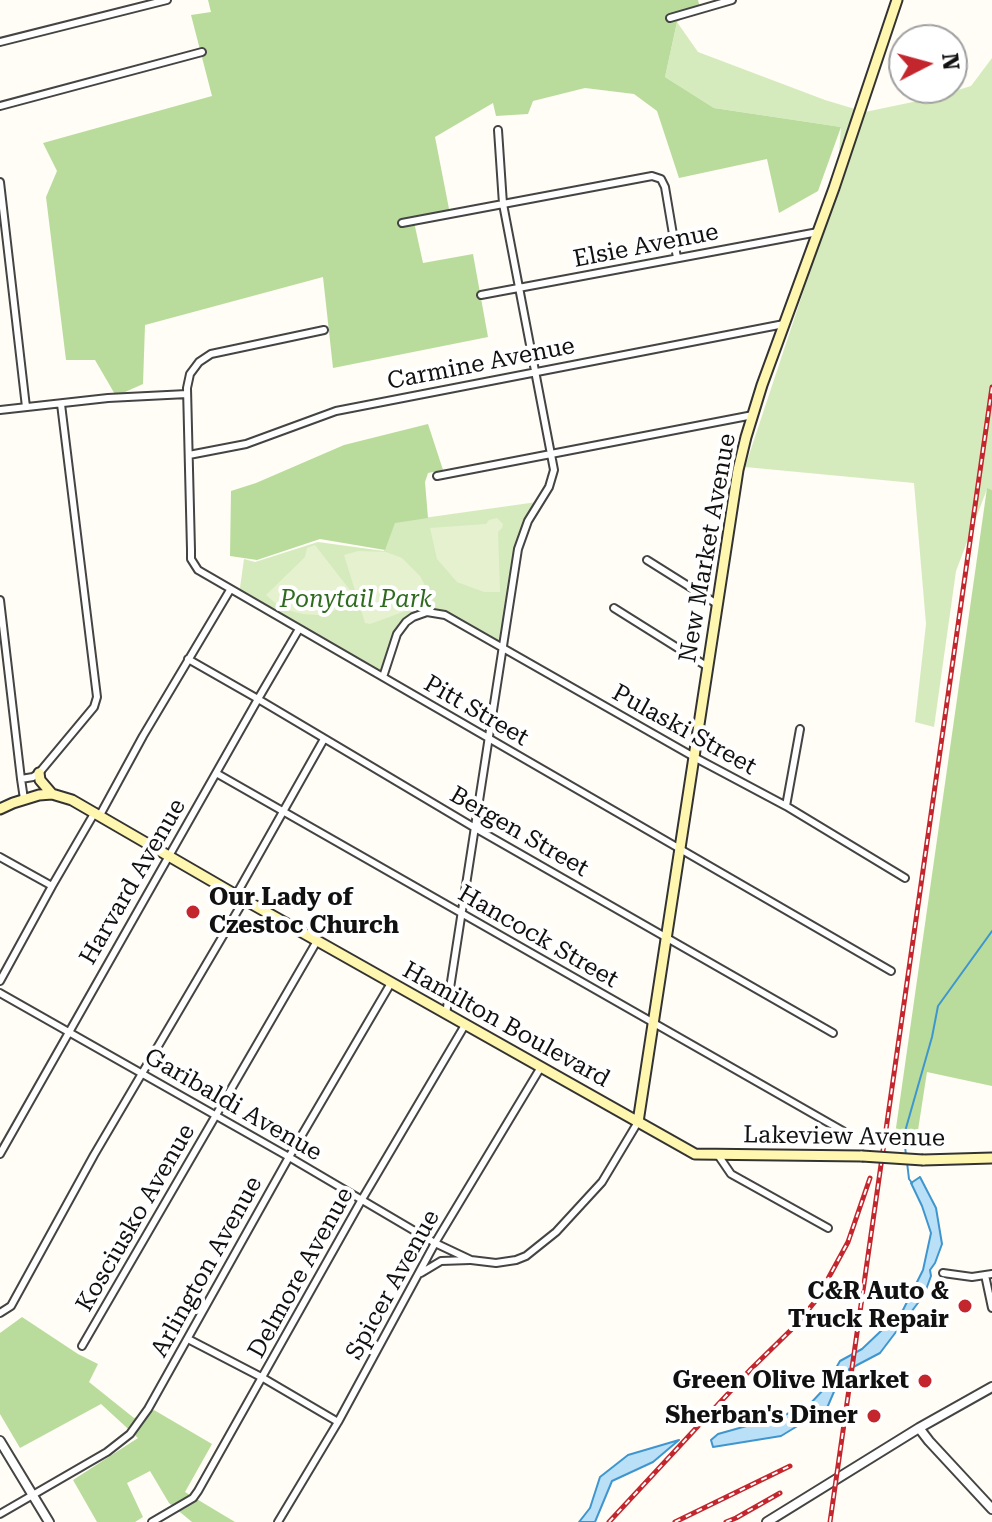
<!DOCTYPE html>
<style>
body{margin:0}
#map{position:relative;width:992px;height:1522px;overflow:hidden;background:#fffdf5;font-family:"Roboto Serif",serif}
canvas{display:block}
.north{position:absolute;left:888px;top:24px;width:80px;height:80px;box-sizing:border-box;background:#fff;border:2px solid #a0a0a0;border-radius:50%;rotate:84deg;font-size:22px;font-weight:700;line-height:32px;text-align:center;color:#111}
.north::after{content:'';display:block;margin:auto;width:28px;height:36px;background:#c4262e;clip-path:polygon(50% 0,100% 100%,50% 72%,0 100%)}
</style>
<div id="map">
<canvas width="992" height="1522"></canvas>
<div class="north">N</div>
</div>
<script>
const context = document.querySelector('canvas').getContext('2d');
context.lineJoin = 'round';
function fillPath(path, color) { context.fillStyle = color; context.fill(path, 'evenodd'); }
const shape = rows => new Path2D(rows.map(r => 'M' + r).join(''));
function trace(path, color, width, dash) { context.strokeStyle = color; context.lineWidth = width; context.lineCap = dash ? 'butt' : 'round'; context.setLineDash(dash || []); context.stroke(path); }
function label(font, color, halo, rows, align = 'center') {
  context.font = font + ' "Roboto Serif",serif'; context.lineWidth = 8; context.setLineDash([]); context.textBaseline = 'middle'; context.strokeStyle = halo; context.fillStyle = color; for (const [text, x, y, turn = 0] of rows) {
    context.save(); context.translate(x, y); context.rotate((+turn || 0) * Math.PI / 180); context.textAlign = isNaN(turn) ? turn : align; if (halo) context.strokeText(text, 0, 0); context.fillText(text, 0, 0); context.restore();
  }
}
fillPath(shape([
 [677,22,698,52,825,100,865,112,932,98,971,86,992,58,992,490,987,489,956,571,934,727,915,722,926,624,914,483,745,467,836,193,841,127,714,108,665,77],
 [537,502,514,566,502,647,437,612,404,624,386,677,239,595,244,559,255,562,318,542,384,551,395,522]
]), '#d5ebbd');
fillPath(shape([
 [208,0,698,0,700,8,677,22,665,77,714,108,841,127,818,191,779,213,767,159,679,178,657,111,634,94,585,88,533,101,528,114,496,116,493,103,435,137,450,214,414,222,423,263,473,254,488,337,333,368,323,277,145,325,143,384,116,396,95,360,66,360,46,197,57,171,43,143,212,96,191,15,211,12],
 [428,424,443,470,428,473,425,482,428,518,395,523,385,550,320,539,257,560,230,556,231,491,256,483,344,445],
 [987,488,992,490,992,1086,927,1072,916,1143,894,1142],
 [22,1317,78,1354,98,1364,89,1382,134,1418,154,1410,212,1444,185,1492,235,1522,192,1522,169,1503,150,1471,127,1483,143,1517,135,1522,97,1522,73,1480,138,1438,101,1404,20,1448,0,1414,0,1333]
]), '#b9dc9c');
fillPath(shape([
 [497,518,503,524,502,528,498,532,500,592,484,592,457,582,437,559,430,528,486,524,489,520],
 [315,545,353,594,346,605,331,612,317,615,303,614,287,610,274,602,266,595,305,557,307,548],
 [358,551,386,552,402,558,420,576,433,601,370,624,365,623,344,555]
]), '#e6f2cf');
const water = shape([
 [920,1177,936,1208,942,1244,935,1263,930,1270,931,1276,924,1295,880,1353,842,1373,827,1408,781,1436,713,1447,711,1440,718,1434,782,1416,809,1405,824,1389,840,1361,862,1349,903,1310,923,1270,931,1233,922,1206,911,1183,920,1177],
 [679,1440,653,1462,612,1481,595,1522,579,1522,590,1508,600,1477,628,1455,679,1440]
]);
fillPath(water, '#b9e0f7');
trace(water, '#3f96cf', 2);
trace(shape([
 [906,1156,904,1135,932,1037,938,1006,992,931],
 [907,1162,909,1179,912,1183]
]), '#3f96cf', 2);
const minor = shape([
 [670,18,732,0],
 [0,42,167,0],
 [0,106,202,52],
 [0,182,26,407],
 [402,223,652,176,661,179,665,187,677,258],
 [481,295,818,232],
 [324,330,211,354,199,362,190,374,187,388,191,550,191,559,198,570,891,971],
 [0,410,108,398,187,394],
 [189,455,246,444,336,411,784,324],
 [437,476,753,415],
 [647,560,717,604],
 [0,600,21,779,24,799],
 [614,608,708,667],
 [188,659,258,699,475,828,833,1033],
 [383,677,397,634,406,622,413,617,427,612,445,615,694,757,786,806,905,878],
 [216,773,843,1131],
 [21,779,33,777,39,773,94,707,97,697,61,404],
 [786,806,800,729],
 [100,815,143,736,230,590],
 [0,857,52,886],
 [236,895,324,739],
 [0,981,52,886,95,812],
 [0,993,289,1157,435,1243,471,1260,496,1263,516,1260,526,1256,556,1232,602,1182,638,1122],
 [446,1014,518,549,528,521,549,487,554,470,503,204,498,130],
 [0,1154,258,699,299,629],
 [718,1155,731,1174,828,1228],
 [421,1273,441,1261,470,1260],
 [943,1273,972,1277,992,1274],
 [985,1275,992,1308],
 [0,1313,11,1306,94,1155,244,900],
 [188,1339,263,1378,338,1422],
 [82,1346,317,941],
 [0,1514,107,1452,130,1434,148,1409,289,1157,391,983],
 [152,1522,193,1498,198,1491,361,1201,465,1025],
 [278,1522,338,1422,435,1243,541,1067]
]);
const tertiary = shape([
 [919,1428,929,1441,992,1509],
 [0,1441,49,1522],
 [767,1522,919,1428,992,1387]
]);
const secondary = shape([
 [39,773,40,780,52,794],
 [0,809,13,803,39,795,52,794,72,800,236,895,695,1154,862,1156],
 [638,1122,738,470,746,437,762,385,834,188,897,0],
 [923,1160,992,1158]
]);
trace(minor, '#444', 10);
trace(tertiary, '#444', 12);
trace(secondary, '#333', 13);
trace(minor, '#fff', 6);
trace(tertiary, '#fff', 8);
trace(secondary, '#fff6b0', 9);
const rail = shape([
 [609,1522,751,1369,796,1325,817,1299,848,1242,870,1178],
 [675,1522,790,1466],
 [726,1522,736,1518,780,1493],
 [830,1522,992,387]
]);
trace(rail, '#c4262e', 5);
trace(rail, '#fff', 2, [6]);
const secondaryBridge = shape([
 [862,1156,923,1160]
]);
trace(secondaryBridge, '#333', 13, []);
trace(secondaryBridge, '#fff6b0', 9);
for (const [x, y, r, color] of [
 [193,912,8,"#c4262e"],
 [965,1306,8,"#c4262e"],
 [925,1381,8,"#c4262e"],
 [874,1416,8,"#c4262e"]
]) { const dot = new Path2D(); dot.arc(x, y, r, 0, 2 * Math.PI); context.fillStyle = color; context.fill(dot); trace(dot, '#fff', 3); }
label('24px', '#111', '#fff', [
 ["Elsie Avenue",646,246,-11],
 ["Carmine Avenue",481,364,-11],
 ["New Market Avenue",708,548,-80],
 ["Pitt Street",476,711,30],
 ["Pulaski Street",684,730,29],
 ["Bergen Street",519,832,30],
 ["Harvard Avenue",133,882,-60],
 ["Hancock Street",538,937,30],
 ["Hamilton Boulevard",506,1025,29],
 ["Garibaldi Avenue",233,1105,30],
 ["Lakeview Avenue",844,1137,1],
 ["Kosciusko Avenue",136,1218,-60],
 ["Arlington Avenue",207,1267,-61],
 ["Delmore Avenue",301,1273,-61],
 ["Spicer Avenue",393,1285,-61]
]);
label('italic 24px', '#2f6b1f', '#fff', [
 ["Ponytail Park",356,600]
]);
label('bold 24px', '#111', '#fff', [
 ["Our Lady of",209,898,"left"],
 ["Czestoc Church",209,926,"left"],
 ["C&R Auto &",949,1292],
 ["Truck Repair",949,1320],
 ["Green Olive Market",909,1381],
 ["Sherban's Diner",858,1416]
], 'right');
</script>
